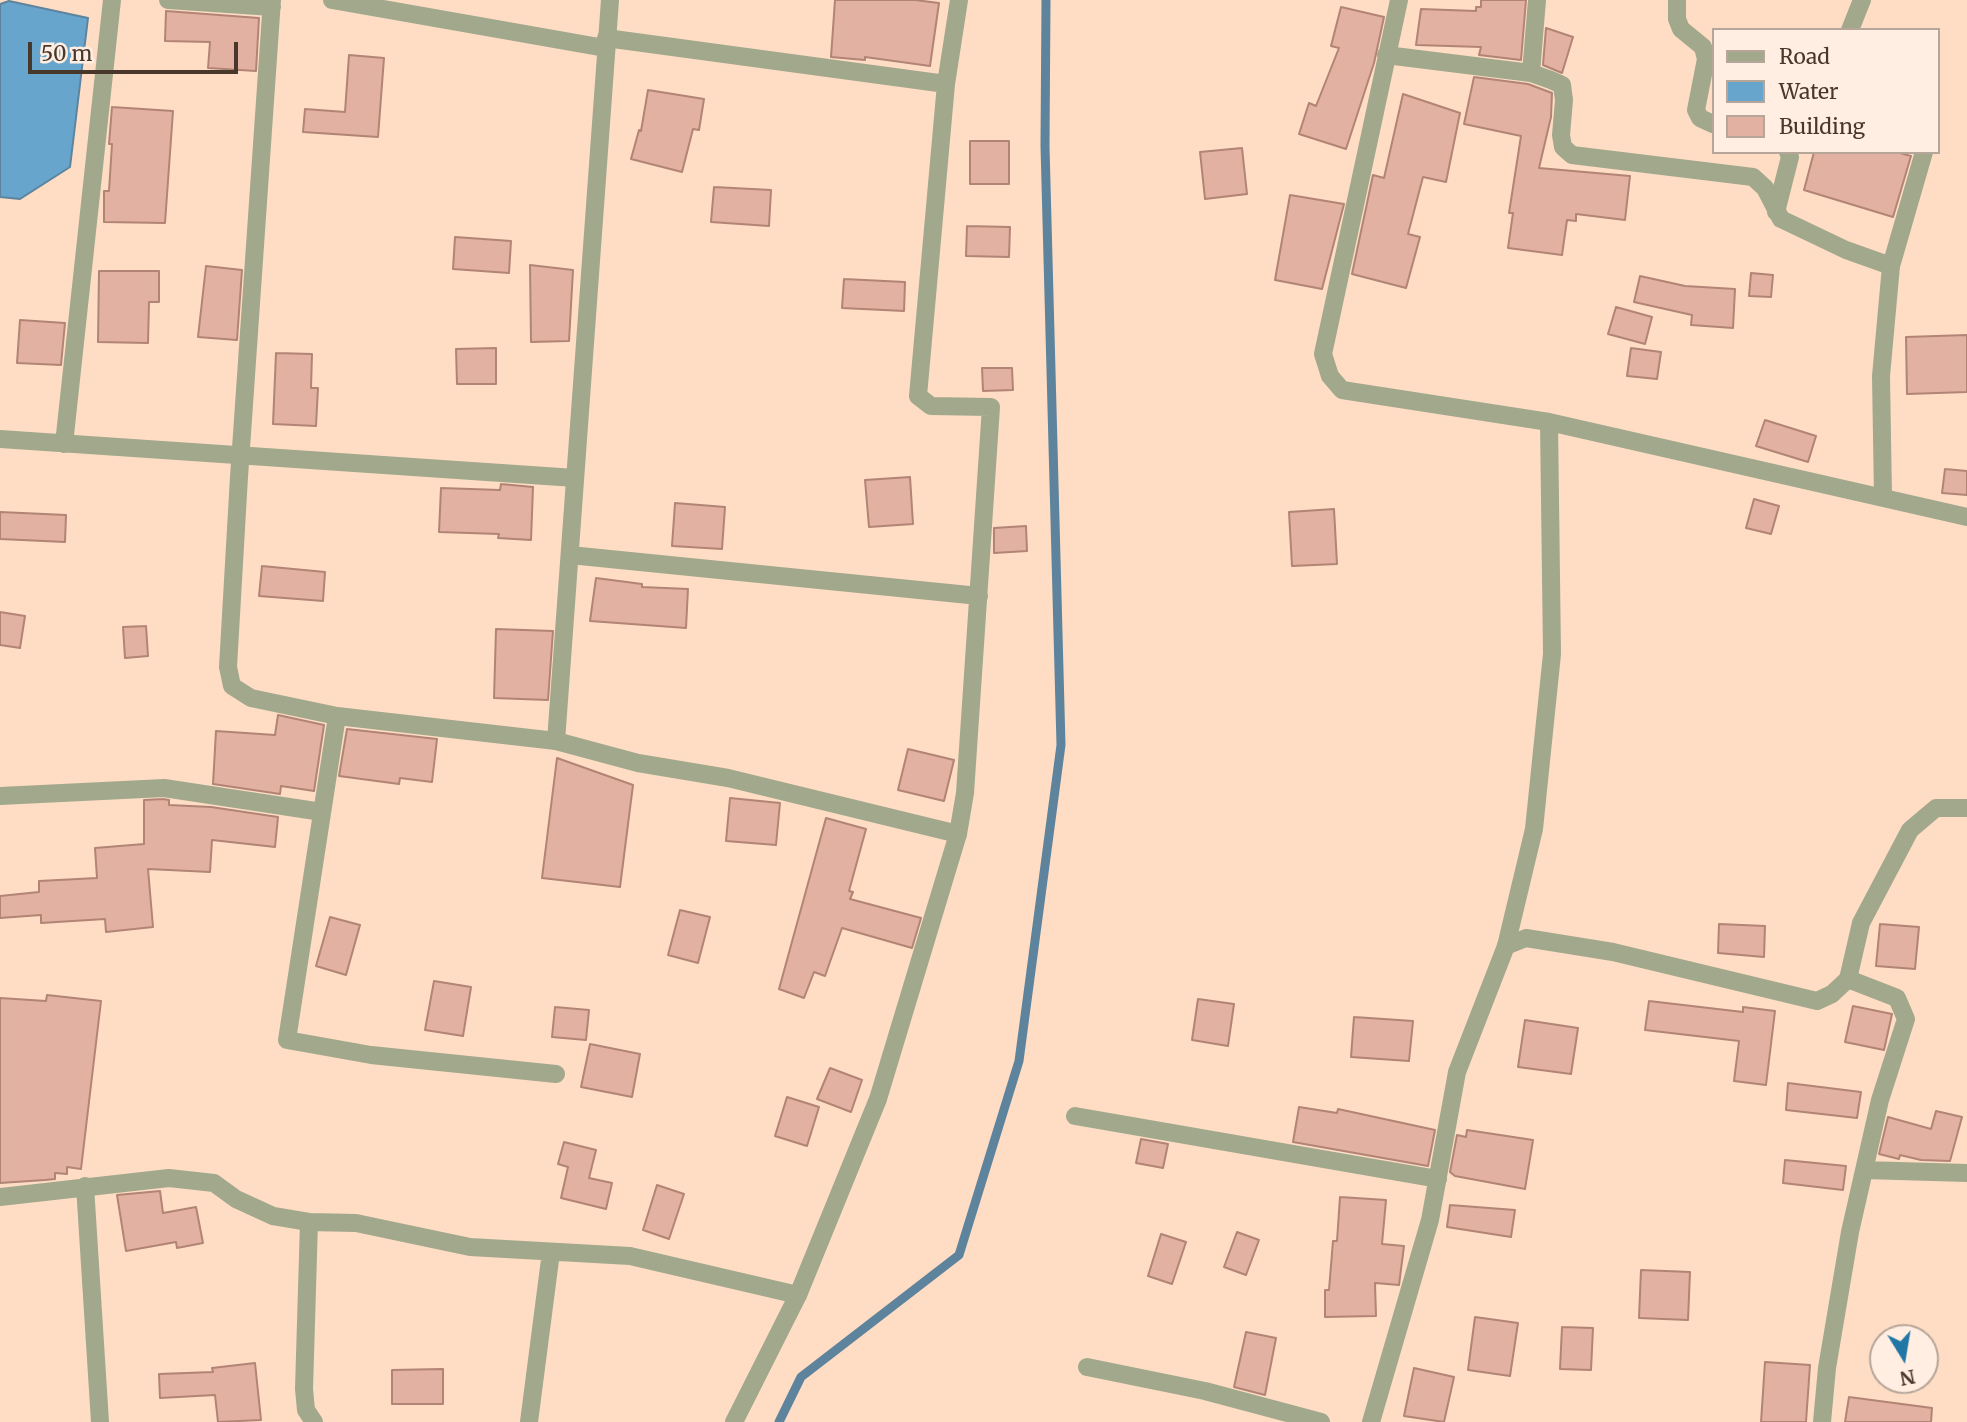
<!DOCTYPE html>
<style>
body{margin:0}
#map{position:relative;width:1967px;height:1422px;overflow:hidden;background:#feddc4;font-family:Merriweather,serif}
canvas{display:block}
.legend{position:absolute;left:1712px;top:28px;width:228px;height:126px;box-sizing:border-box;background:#ffeee1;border:2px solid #b6a599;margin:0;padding:9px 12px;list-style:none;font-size:21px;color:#48382c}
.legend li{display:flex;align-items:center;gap:14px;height:35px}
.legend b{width:35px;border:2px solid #b6a599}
.north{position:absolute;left:1869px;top:1324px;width:70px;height:70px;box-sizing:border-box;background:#ffeee1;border:2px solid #b6a599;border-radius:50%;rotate:169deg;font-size:19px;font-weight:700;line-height:28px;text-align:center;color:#48382c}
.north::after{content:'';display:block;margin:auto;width:24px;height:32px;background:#2077a6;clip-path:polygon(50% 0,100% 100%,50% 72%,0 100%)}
.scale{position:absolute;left:28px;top:42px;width:210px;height:32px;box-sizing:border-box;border:4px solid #48382c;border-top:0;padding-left:9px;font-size:21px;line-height:24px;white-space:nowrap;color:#48382c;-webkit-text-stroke:5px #ffeee1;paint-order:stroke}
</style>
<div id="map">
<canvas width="1967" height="1422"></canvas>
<ul class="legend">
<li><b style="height:9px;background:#a1a88c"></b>Road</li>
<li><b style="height:19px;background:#67a5cd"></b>Water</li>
<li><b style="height:19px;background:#e2b1a1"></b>Building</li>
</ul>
<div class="north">N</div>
<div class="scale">50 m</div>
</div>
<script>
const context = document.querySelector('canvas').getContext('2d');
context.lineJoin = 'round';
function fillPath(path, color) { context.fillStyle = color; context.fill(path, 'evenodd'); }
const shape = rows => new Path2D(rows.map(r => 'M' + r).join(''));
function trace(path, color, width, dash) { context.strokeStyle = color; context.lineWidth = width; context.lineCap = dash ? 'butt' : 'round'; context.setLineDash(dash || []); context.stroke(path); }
const water = shape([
 [9,1,88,18,70,167,20,199,0,197,0,4,9,1]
]);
fillPath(water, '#67a5cd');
trace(water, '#5e849d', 2);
trace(shape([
 [779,1422,801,1377,959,1255,1019,1061,1061,745,1045,146,1046,0]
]), '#5e849d', 9);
const building = shape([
 [835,0,915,0,939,3,930,66,865,57,865,60,831,57,835,0],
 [1481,0,1526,0,1521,60,1479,55,1481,47,1416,45,1421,9,1476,11,1476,7,1481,7,1481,0],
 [1341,7,1384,17,1374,63,1346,149,1299,134,1309,103,1316,106,1339,48,1331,46,1341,7],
 [166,11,259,18,256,71,208,68,210,42,165,41,166,11],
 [1546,28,1573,37,1562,73,1543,65,1546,28],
 [349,55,384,58,378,137,303,132,305,109,345,112,349,55],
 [1474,77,1528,84,1552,93,1551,117,1539,168,1630,176,1625,220,1576,214,1576,221,1567,220,1562,255,1508,248,1513,213,1509,213,1521,136,1464,124,1474,77],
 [648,90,704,99,699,130,693,129,682,172,631,159,639,130,641,131,648,90],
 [1403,94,1460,113,1446,182,1423,177,1408,234,1420,237,1406,288,1352,274,1373,175,1384,178,1403,94],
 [112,107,173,111,165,223,104,222,104,191,109,191,112,144,109,144,112,107],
 [970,141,1009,141,1009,184,970,184,970,141],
 [1242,148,1247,194,1205,199,1200,152,1242,148],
 [1814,152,1896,152,1911,156,1893,217,1804,190,1814,152],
 [714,187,771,190,769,226,711,222,714,187],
 [1290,195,1344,204,1322,289,1275,280,1290,195],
 [967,226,1010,227,1009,257,966,256,967,226],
 [455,237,511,241,509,273,453,269,455,237],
 [530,265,573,270,569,341,531,342,530,265],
 [206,266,242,270,237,340,198,337,206,266],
 [99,271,159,271,159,302,149,302,148,343,98,342,99,271],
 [1751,273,1773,275,1771,297,1749,296,1751,273],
 [1640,276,1685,286,1735,289,1733,328,1691,325,1692,315,1634,302,1640,276],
 [844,279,905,282,904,311,842,308,844,279],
 [1616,307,1652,317,1645,344,1608,334,1616,307],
 [20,320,65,323,61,365,17,363,20,320],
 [1967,335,1967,392,1907,394,1906,337,1967,335],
 [496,348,496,384,457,384,456,349,496,348],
 [1631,348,1661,352,1657,379,1627,376,1631,348],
 [276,353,312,354,311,388,318,388,316,426,273,424,276,353],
 [982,368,1012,368,1013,390,983,391,982,368],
 [1765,420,1816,436,1808,462,1756,446,1765,420],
 [1945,469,1967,471,1967,495,1942,493,1945,469],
 [910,477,913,524,869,527,865,480,910,477],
 [501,484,533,487,531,540,498,538,499,534,439,532,441,488,500,490,501,484],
 [1754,499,1779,506,1771,534,1746,528,1754,499],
 [675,503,725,507,722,549,672,546,675,503],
 [1334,509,1337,564,1292,566,1289,512,1334,509],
 [0,512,66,515,65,542,0,539,0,512],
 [1026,526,1027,551,994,553,994,528,1026,526],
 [262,566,325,572,323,601,259,596,262,566],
 [596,578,642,584,642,587,688,589,686,628,590,621,596,578],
 [0,612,25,616,20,648,0,645,0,612],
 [146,626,148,656,125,658,123,627,146,626],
 [496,629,553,631,548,700,494,698,496,629],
 [278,715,324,725,314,791,281,786,280,794,213,784,216,731,275,735,278,715],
 [347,729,437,739,432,782,400,778,399,784,339,776,347,729],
 [908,749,954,760,944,801,898,790,908,749],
 [557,758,633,785,620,887,542,878,557,758],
 [730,798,780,803,776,845,726,841,730,798],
 [163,799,169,800,169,805,211,807,278,817,275,847,212,840,210,872,148,869,153,927,106,932,105,919,41,923,41,915,0,918,0,896,39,892,39,881,97,878,95,848,144,844,144,800,163,799],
 [826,818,866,829,849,891,853,892,850,899,921,918,912,948,842,928,825,976,814,972,804,998,779,989,826,818],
 [680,910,710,917,698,963,668,955,680,910],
 [330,917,360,925,346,975,316,966,330,917],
 [1719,924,1765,926,1764,957,1718,953,1719,924],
 [1880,924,1919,927,1915,969,1876,966,1880,924],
 [434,981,471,987,463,1036,425,1030,434,981],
 [47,995,101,1001,81,1169,67,1167,67,1174,55,1173,55,1179,45,1180,0,1183,0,998,46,1001,47,995],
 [1198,999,1234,1004,1228,1046,1192,1040,1198,999],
 [1649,1001,1743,1012,1743,1007,1775,1011,1766,1085,1734,1081,1739,1041,1645,1030,1649,1001],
 [1853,1006,1892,1014,1884,1050,1845,1042,1853,1006],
 [555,1007,589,1010,586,1040,552,1037,555,1007],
 [1354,1017,1413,1021,1409,1061,1351,1057,1354,1017],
 [1525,1020,1578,1028,1571,1074,1518,1067,1525,1020],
 [590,1044,640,1054,632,1097,581,1087,590,1044],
 [830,1068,862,1080,851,1112,817,1099,830,1068],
 [1788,1083,1861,1092,1857,1118,1786,1110,1788,1083],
 [787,1097,819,1107,807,1146,775,1136,787,1097],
 [1299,1107,1337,1113,1338,1109,1435,1130,1428,1166,1293,1142,1299,1107],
 [1936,1111,1962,1117,1950,1161,1921,1160,1900,1155,1899,1159,1879,1154,1888,1117,1931,1129,1936,1111],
 [1467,1130,1533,1140,1525,1189,1455,1176,1450,1172,1457,1135,1466,1137,1467,1130],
 [1141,1139,1168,1144,1163,1168,1136,1163,1141,1139],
 [564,1142,596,1150,589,1178,612,1183,606,1209,561,1198,568,1167,558,1164,564,1142],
 [1785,1160,1846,1166,1843,1190,1783,1183,1785,1160],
 [657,1185,684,1194,669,1239,643,1230,657,1185],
 [160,1191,163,1213,196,1207,203,1243,177,1248,176,1242,126,1251,117,1195,160,1191],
 [1340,1197,1386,1200,1382,1244,1404,1246,1399,1285,1375,1283,1376,1316,1325,1317,1325,1290,1329,1290,1333,1241,1337,1241,1340,1197],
 [1450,1205,1515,1210,1511,1237,1447,1227,1450,1205],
 [1237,1232,1259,1240,1246,1275,1224,1267,1237,1232],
 [1161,1234,1186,1242,1172,1284,1148,1276,1161,1234],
 [1641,1270,1690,1272,1688,1320,1639,1318,1641,1270],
 [1475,1317,1518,1323,1510,1376,1468,1370,1475,1317],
 [1562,1327,1593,1328,1591,1370,1560,1369,1562,1327],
 [1246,1332,1276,1338,1265,1395,1234,1387,1246,1332],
 [1765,1362,1810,1365,1806,1422,1761,1422,1765,1362],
 [255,1363,261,1420,218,1422,215,1395,160,1398,159,1374,213,1372,212,1368,255,1363],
 [1414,1368,1454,1377,1444,1422,1404,1416,1414,1368],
 [443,1369,443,1404,392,1404,392,1370,443,1369],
 [1849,1397,1932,1408,1931,1422,1845,1422,1849,1397]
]);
fillPath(building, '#e2b1a1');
trace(building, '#b28475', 2);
trace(shape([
 [168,0,272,7],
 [272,0,239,477,228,667,232,686,251,698,337,716,556,741],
 [332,0,605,48],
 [1399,0,1323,354,1330,376,1342,390,1549,422,1967,517],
 [1677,0,1677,19,1681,29,1703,47,1706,59,1696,110,1700,118,1713,124],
 [1850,30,1862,0],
 [606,38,946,84],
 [1386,55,1531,73,1551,80,1562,85,1564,100,1561,135,1563,147,1572,155,1753,177,1765,188,1781,219,1846,250,1891,266,1881,376,1883,497],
 [1531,73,1537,0],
 [1776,212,1790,157,1788,152],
 [1891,266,1924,152],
 [0,439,575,478],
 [64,444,112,0],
 [570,555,979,596],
 [337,716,287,1040,371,1055,556,1074],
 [0,796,164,788,322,812],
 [958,834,965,793,991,407,931,406,918,396,946,84,959,0],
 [1506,946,1534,829,1552,654,1549,422],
 [1075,1116,1438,1179],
 [1864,1170,1967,1173],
 [85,1186,100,1422],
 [0,1197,169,1178,214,1183,236,1199,273,1216,309,1222,356,1223,470,1247,630,1256,798,1295],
 [309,1222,304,1389,306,1410,314,1422],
 [1087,1367,1205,1391,1321,1422],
 [529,1422,551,1252],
 [1822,1422,1827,1368,1850,1232,1880,1100,1906,1019,1897,998,1848,979]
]), '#a1a88c', 18);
trace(shape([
 [610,0,556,741,638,763,728,778,958,834,878,1099,798,1295,734,1422],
 [1371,1422,1430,1220,1457,1072,1506,946,1526,938,1613,952,1817,1001,1832,994,1848,979,1861,923,1910,830,1936,808,1967,808]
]), '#a1a88c', 18);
</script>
